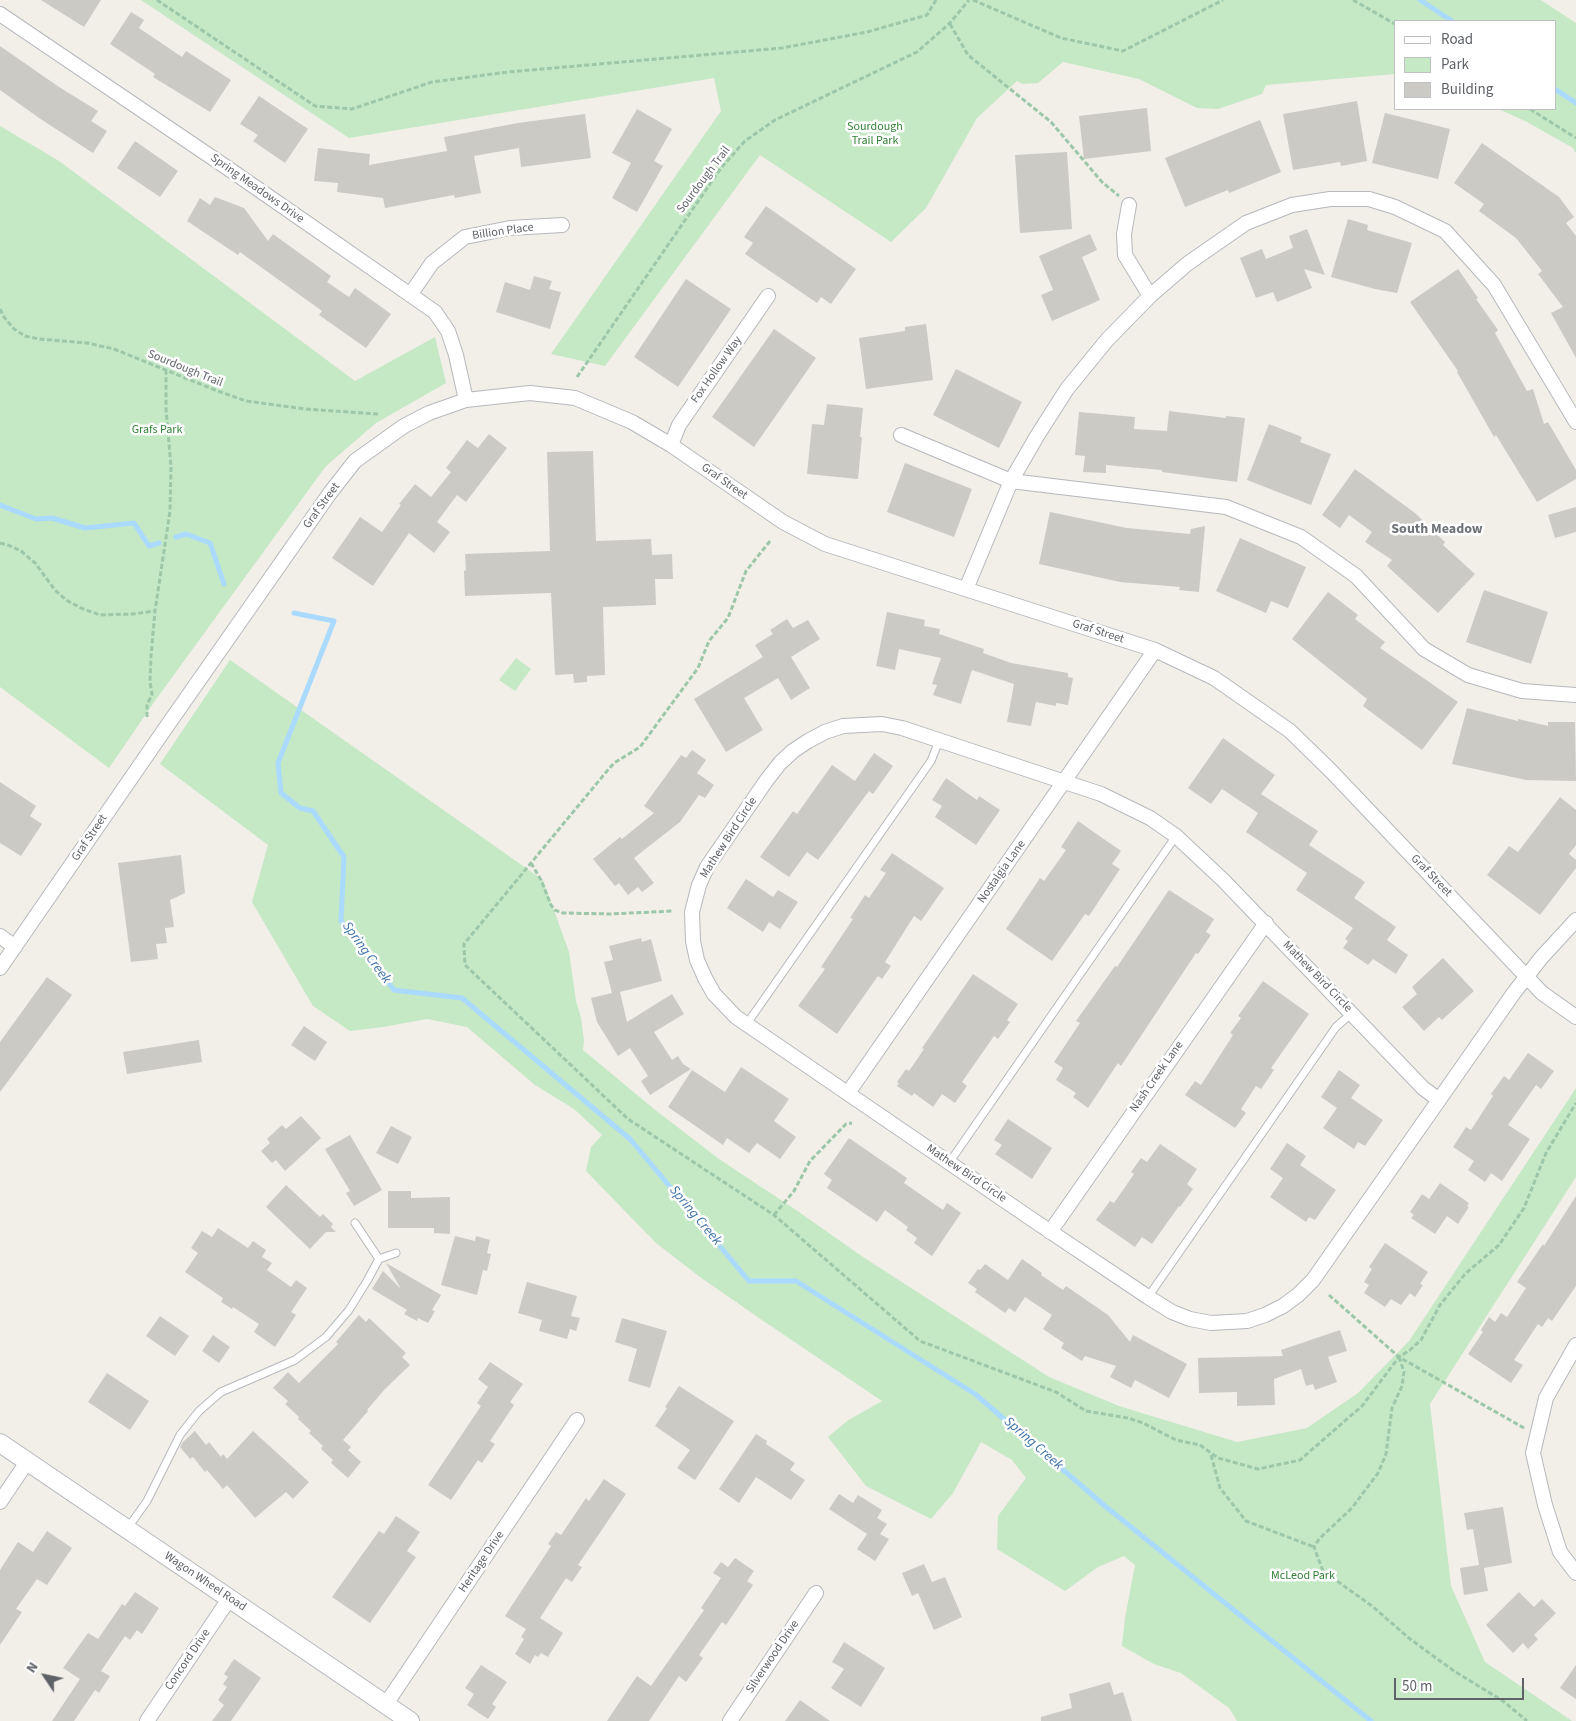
<!DOCTYPE html>
<style>
body{margin:0}
#map{position:relative;width:1576px;height:1721px;overflow:hidden;background:#f1efe8;font-family:"Source Sans 3",sans-serif}
canvas{display:block}
.legend{position:absolute;left:1394px;top:20px;width:162px;height:90px;box-sizing:border-box;background:#fff;border:1px solid #bfc1c3;margin:0;padding:6px 9px;list-style:none;font-size:15px;color:#5f6368}
.legend li{display:flex;align-items:center;gap:10px;height:25px}
.legend b{width:25px;border:1px solid #bfc1c3}
.north{position:absolute;left:20px;top:1651px;width:50px;height:50px;-webkit-text-stroke:4px #fff;paint-order:stroke;rotate:304deg;font-size:14px;font-weight:700;line-height:20px;text-align:center;color:#5f6368}
.north::after{content:'';display:block;margin:auto;width:18px;height:22px;background:#5f6368;clip-path:polygon(50% 0,100% 100%,50% 72%,0 100%)}
.scale{position:absolute;left:1394px;top:1678px;width:130px;height:22px;box-sizing:border-box;border:2px solid #5f6368;border-top:0;padding-left:6px;font-size:15px;line-height:18px;white-space:nowrap;color:#5f6368;-webkit-text-stroke:4px #fff;paint-order:stroke}
</style>
<div id="map">
<canvas width="1576" height="1721"></canvas>
<ul class="legend">
<li><b style="height:6px;background:#fff"></b>Road</li>
<li><b style="height:14px;background:#c5e8c5"></b>Park</li>
<li><b style="height:14px;background:#cccac5"></b>Building</li>
</ul>
<div class="north">N</div>
<div class="scale">50 m</div>
</div>
<script>
const context = document.querySelector('canvas').getContext('2d');
context.lineJoin = 'round';
function fillPath(path, color) { context.fillStyle = color; context.fill(path, 'evenodd'); }
const shape = rows => new Path2D(rows.map(r => 'M' + r).join(''));
function trace(path, color, width, dash) { context.strokeStyle = color; context.lineWidth = width; context.lineCap = dash ? 'butt' : 'round'; context.setLineDash(dash || []); context.stroke(path); }
function label(font, color, halo, rows, align = 'center') {
  context.font = font + ' "Source Sans 3",sans-serif'; context.lineWidth = 5; context.setLineDash([]); context.textBaseline = 'middle'; context.strokeStyle = halo; context.fillStyle = color; for (const [text, x, y, turn = 0] of rows) {
    context.save(); context.translate(x, y); context.rotate((+turn || 0) * Math.PI / 180); context.textAlign = isNaN(turn) ? turn : align; if (halo) context.strokeText(text, 0, 0); context.fillText(text, 0, 0); context.restore();
  }
}
fillPath(shape([
 [141,0,1541,0,1576,23,1576,153,1573,148,1527,122,1499,109,1555,109,1555,21,1395,21,1395,74,1266,85,1262,94,1218,109,1197,108,1139,79,1063,62,1038,83,1022,84,1017,81,977,118,926,208,891,242,760,155,605,366,551,354,721,111,714,78,349,138],
 [0,126,59,161,355,381,435,337,446,383,376,423,326,466,157,698,109,768,0,687],
 [516,658,531,669,515,691,499,680],
 [230,660,543,880,569,952,576,1001,581,1018,584,1041,583,1050,654,1109,719,1159,796,1210,863,1257,1049,1377,1119,1406,1237,1442,1307,1428,1358,1393,1409,1341,1576,1088,1576,1177,1430,1404,1451,1586,1485,1662,1572,1721,1237,1721,1229,1708,1181,1673,1154,1664,1122,1646,1125,1618,1135,1565,1124,1556,1098,1567,1065,1591,997,1549,998,1516,1026,1478,1012,1460,981,1442,953,1493,931,1519,866,1486,828,1437,847,1421,882,1401,762,1320,700,1277,656,1243,586,1171,591,1147,602,1135,574,1109,535,1085,467,1027,427,1019,383,1027,350,1031,313,1006,252,902,268,845,160,764]
]), '#c5e8c5');
trace(shape([
 [1420,0,1452,21],
 [1555,89,1576,103],
 [0,505,36,519,52,518,85,528,134,523,149,546,159,543],
 [176,537,186,534,210,543,224,584],
 [294,613,334,621,278,763,281,793,300,808,313,811,344,857,341,921,394,990,462,998,630,1139,749,1281,796,1281,975,1394,1105,1506,1371,1721]
]), '#aadaff', 5);
fillPath(shape([
 [41,0,101,0,84,27],
 [131,12,144,20,139,28,182,57,186,51,231,80,210,112,153,77,155,74,110,44],
 [0,46,59,87,98,111,91,121,107,131,93,153,39,118,0,90],
 [259,96,308,129,285,163,253,141,258,135,240,124],
 [1357,101,1367,161,1341,166,1340,162,1293,170,1283,114],
 [1147,108,1151,151,1084,159,1079,116],
 [637,109,672,129,654,161,663,166,637,212,612,198,631,163,612,153],
 [1385,113,1450,129,1438,179,1372,163],
 [585,114,591,158,521,167,519,148,474,156,481,193,455,198,454,195,385,208,383,198,337,192,338,183,314,181,318,148,370,154,369,165,447,151,444,137,518,123],
 [1260,120,1281,172,1229,193,1228,190,1185,207,1165,158],
 [135,141,178,171,160,197,117,168],
 [1482,143,1559,197,1574,217,1566,223,1576,236,1576,358,1551,313,1563,307,1538,274,1542,271,1516,238,1479,211,1484,204,1454,183],
 [1067,152,1072,229,1020,233,1015,155],
 [215,197,244,208,268,241,273,234,331,276,327,282,349,297,355,288,391,314,366,348,319,315,322,311,240,252,238,255,187,221,200,198,210,205],
 [766,206,856,269,831,304,821,297,817,303,745,254,753,243,744,237],
 [1348,219,1368,225,1367,230,1412,243,1397,293,1375,289,1331,277],
 [1307,229,1325,275,1304,269,1312,288,1277,302,1273,292,1256,298,1240,258,1262,249,1266,259,1293,248,1289,236],
 [1090,234,1097,250,1082,257,1100,300,1052,321,1041,295,1053,290,1039,256],
 [1458,269,1478,298,1476,299,1498,330,1495,333,1527,391,1533,389,1544,424,1548,422,1576,470,1576,479,1537,502,1496,435,1494,437,1457,372,1458,371,1410,302],
 [534,276,552,281,549,289,561,292,550,329,496,312,505,282,530,290],
 [686,279,731,309,678,387,634,357],
 [926,324,933,380,866,389,859,338,905,331,905,327],
 [774,329,816,358,754,447,712,417],
 [956,369,1022,402,999,448,933,415],
 [827,404,863,408,860,437,862,437,858,479,807,474,812,424,824,425],
 [1169,411,1226,418,1226,416,1245,418,1237,482,1162,472,1162,470,1106,465,1106,473,1083,472,1085,456,1075,455,1079,412,1135,417,1134,429,1167,431],
 [1269,424,1302,437,1300,442,1331,454,1311,505,1247,480],
 [489,434,507,448,466,502,457,495,437,522,450,532,434,553,409,533,373,586,332,558,360,517,382,532,401,505,399,504,415,484,431,497,451,472,446,468,467,440,478,448],
 [593,451,596,541,651,539,652,555,672,554,673,579,655,579,656,605,603,607,605,675,587,676,587,682,574,683,573,674,555,675,551,593,465,596,464,571,466,570,465,554,550,551,547,452],
 [905,463,972,489,954,537,887,512],
 [1355,469,1415,513,1445,542,1443,545,1475,574,1438,613,1387,566,1392,560,1365,542,1372,532,1349,515,1340,528,1322,515],
 [1576,507,1576,532,1555,538,1548,515],
 [1050,512,1127,528,1190,534,1191,529,1205,526,1199,592,1179,590,1180,587,1120,582,1039,564],
 [1240,538,1306,567,1288,608,1271,601,1266,613,1216,591],
 [1484,590,1548,612,1531,664,1466,642],
 [1328,592,1358,615,1355,619,1385,642,1380,648,1458,702,1422,750,1363,706,1367,699,1292,639],
 [887,612,925,620,924,626,940,629,939,634,984,649,983,653,1011,663,1068,673,1068,677,1073,678,1068,705,1056,703,1056,706,1036,702,1031,726,1007,722,1014,684,972,670,961,704,933,695,937,685,932,684,941,658,899,649,895,670,876,666],
 [787,619,793,628,808,620,820,639,791,657,810,688,791,700,778,678,744,698,763,730,726,752,694,699,763,657,755,645,773,634,770,630],
 [1467,708,1518,721,1518,719,1548,726,1548,722,1575,722,1576,781,1526,780,1452,764],
 [1223,738,1275,775,1261,794,1318,831,1309,845,1365,882,1354,898,1396,927,1387,940,1408,955,1396,974,1373,959,1368,965,1343,948,1348,941,1345,939,1353,928,1296,890,1307,873,1246,832,1258,813,1222,789,1211,804,1188,788],
 [692,750,706,760,697,773,714,785,705,798,699,795,680,822,634,858,654,883,642,892,638,887,628,895,619,883,615,886,593,859,620,837,622,839,654,813,644,806,681,755,686,758],
 [874,753,893,766,873,794,869,791,818,860,807,852,789,877,760,857,793,811,797,814,832,765,855,781],
 [946,778,977,800,979,796,1000,810,976,845,935,817,942,806,932,800],
 [0,782,36,806,30,816,42,824,21,856,0,843],
 [1560,797,1576,810,1576,845,1569,854,1576,860,1576,868,1540,915,1487,875,1509,846,1518,852],
 [1078,821,1121,851,1112,864,1120,869,1089,916,1085,914,1052,961,1006,929,1040,878,1044,881,1066,850,1061,847],
 [892,853,944,888,921,921,914,916,885,962,891,966,882,979,878,976,837,1034,798,1006,825,969,821,967,853,919,850,918,865,895,869,898,886,873,880,870],
 [181,855,185,893,170,900,174,927,165,928,167,943,156,944,158,959,131,962,118,863],
 [746,879,773,897,778,890,798,902,780,929,769,922,763,932,727,908],
 [1169,890,1214,919,1206,932,1211,935,1198,954,1196,953,1121,1066,1118,1063,1088,1108,1073,1097,1076,1093,1056,1080,1063,1068,1054,1062,1080,1023,1076,1021,1115,966,1117,967],
 [641,938,642,942,651,939,662,981,620,992,627,1022,672,994,684,1014,654,1032,672,1060,678,1056,683,1064,691,1069,650,1095,641,1081,648,1076,630,1048,618,1056,597,1022,591,998,612,993,604,962,613,960,609,946],
 [1443,958,1474,991,1442,1020,1439,1017,1424,1031,1402,1007,1417,994,1412,987],
 [973,974,1018,1004,1007,1020,1010,1022,998,1039,994,1036,962,1082,967,1086,955,1103,942,1094,933,1107,914,1093,912,1096,897,1086,899,1083,897,1082,906,1069,909,1071,924,1049,922,1048],
 [47,977,72,995,0,1092,0,1042],
 [1263,981,1309,1014,1271,1068,1274,1070,1261,1089,1256,1086,1241,1109,1246,1113,1235,1128,1185,1095,1195,1081,1201,1085,1233,1035,1230,1033,1241,1018,1238,1016],
 [304,1026,327,1042,315,1061,291,1045],
 [199,1040,202,1062,127,1074,123,1052],
 [1528,1053,1554,1071,1541,1089,1536,1085,1508,1125,1530,1139,1502,1181,1491,1173,1485,1182,1468,1170,1474,1161,1453,1147,1466,1127,1471,1130,1493,1096,1491,1094,1504,1076,1509,1080],
 [741,1067,789,1099,774,1121,796,1137,780,1159,757,1143,749,1153,727,1138,723,1145,668,1107,692,1070,725,1092],
 [1339,1070,1360,1085,1351,1098,1383,1120,1365,1146,1358,1142,1354,1149,1323,1128,1337,1108,1321,1097],
 [301,1116,321,1138,285,1171,276,1160,272,1163,261,1151,270,1143,267,1139,282,1125,286,1129],
 [1008,1119,1052,1148,1032,1179,995,1154,1002,1145,994,1140],
 [391,1126,412,1137,398,1164,376,1153],
 [350,1135,382,1190,354,1206,346,1193,350,1191,325,1149],
 [849,1138,907,1178,904,1183,943,1210,947,1203,961,1213,932,1256,914,1243,917,1238,906,1230,908,1227,885,1210,877,1222,827,1188,832,1180,824,1174],
 [1287,1143,1306,1156,1300,1165,1336,1190,1315,1220,1309,1217,1306,1222,1270,1197,1283,1178,1270,1169],
 [1160,1144,1197,1169,1187,1184,1193,1189,1180,1207,1179,1206,1152,1244,1142,1237,1135,1247,1096,1220,1110,1201,1114,1203,1134,1174,1131,1172,1141,1158,1147,1162],
 [1440,1183,1469,1203,1467,1206,1469,1207,1458,1224,1447,1216,1435,1234,1411,1218,1414,1215,1410,1212,1422,1194,1429,1199],
 [286,1185,320,1217,323,1214,333,1224,331,1227,336,1232,326,1232,310,1249,266,1207],
 [388,1191,411,1191,411,1198,450,1197,450,1234,434,1233,434,1228,388,1228],
 [1576,1196,1576,1286,1552,1321,1548,1318,1542,1327,1538,1324,1514,1360,1523,1365,1511,1383,1468,1354,1483,1332,1481,1330,1489,1317,1495,1322,1501,1313,1507,1317,1526,1288,1517,1282,1543,1244,1544,1246],
 [218,1228,248,1248,253,1241,266,1250,262,1257,272,1263,267,1270,291,1287,296,1280,307,1288,291,1312,296,1315,275,1347,254,1332,259,1324,233,1307,232,1309,221,1302,223,1298,185,1272,198,1253,191,1248,202,1231,212,1237],
 [455,1236,475,1241,476,1236,490,1240,487,1253,491,1254,487,1271,483,1270,477,1295,441,1285],
 [1385,1243,1428,1272,1420,1284,1423,1285,1415,1297,1410,1293,1401,1305,1391,1299,1385,1307,1364,1293,1369,1285,1364,1282,1372,1269,1369,1267],
 [1022,1259,1042,1273,1041,1275,1063,1290,1066,1286,1108,1315,1130,1342,1133,1335,1187,1364,1169,1398,1135,1380,1131,1388,1110,1377,1116,1366,1085,1356,1082,1361,1061,1348,1064,1343,1043,1329,1052,1315,1025,1297,1015,1312,1009,1308,1005,1313,975,1292,977,1289,968,1283,978,1269,980,1270,985,1264,1008,1280],
 [386,1263,441,1295,432,1310,435,1311,428,1323,418,1318,417,1321,404,1314,407,1310,372,1289,383,1271,401,1289],
 [527,1282,577,1296,571,1316,580,1318,576,1331,570,1329,567,1339,539,1331,542,1320,518,1313],
 [359,1315,366,1322,369,1318,406,1353,402,1357,410,1365,385,1389,367,1410,368,1411,343,1440,351,1447,348,1450,361,1462,348,1478,331,1463,333,1460,321,1449,323,1446,309,1433,311,1431,298,1419,299,1417,285,1404,288,1401,273,1388,288,1372,299,1383,338,1344,336,1342],
 [160,1316,189,1336,175,1356,146,1336],
 [622,1318,667,1331,650,1388,628,1381,637,1349,615,1342],
 [1340,1330,1347,1351,1328,1357,1337,1382,1315,1390,1313,1384,1306,1386,1301,1369,1274,1379,1275,1405,1237,1406,1237,1392,1199,1393,1198,1358,1283,1356,1281,1350],
 [213,1335,230,1347,219,1363,202,1351],
 [490,1362,523,1384,510,1402,514,1405,490,1441,495,1444,482,1463,478,1460,451,1500,428,1485,481,1406,477,1403,488,1387,478,1379],
 [107,1373,149,1401,130,1430,88,1402],
 [679,1386,734,1421,695,1480,677,1468,690,1450,655,1426,667,1408,665,1407],
 [195,1431,206,1445,209,1442,221,1457,223,1454,227,1459,253,1431,309,1482,293,1499,286,1492,255,1518,227,1485,223,1489,207,1470,205,1472,193,1457,190,1459,180,1447,183,1442],
 [756,1434,767,1441,766,1444,795,1463,790,1470,805,1480,791,1500,756,1477,739,1503,719,1489],
 [604,1479,626,1494,578,1565,582,1567,572,1582,566,1578,540,1618,563,1633,548,1657,541,1653,538,1657,535,1655,530,1664,515,1654,524,1639,521,1637,526,1629,505,1616,551,1546,548,1544,556,1532,561,1535,586,1498,589,1501],
 [839,1494,853,1503,858,1495,882,1510,877,1518,887,1524,880,1534,889,1539,875,1561,857,1549,867,1534,829,1509],
 [1503,1507,1512,1563,1484,1568,1488,1591,1464,1595,1460,1568,1479,1565,1473,1529,1467,1530,1464,1513],
 [396,1516,420,1532,407,1551,416,1557,370,1623,332,1597,379,1531,384,1534],
 [47,1531,72,1548,47,1585,37,1579,16,1609,22,1612,0,1645,0,1570,18,1542,33,1552],
 [735,1558,754,1571,747,1581,753,1585,726,1625,722,1622,699,1655,703,1658,686,1682,679,1676,649,1721,607,1721,637,1676,651,1686,704,1610,701,1608,721,1578,713,1573,721,1562,728,1567],
 [924,1564,932,1582,945,1577,962,1617,934,1630,918,1593,912,1596,902,1573],
 [135,1592,159,1608,142,1634,137,1630,130,1640,125,1636,101,1671,110,1676,99,1693,95,1690,74,1721,52,1721,80,1679,63,1668,88,1633,98,1639,122,1604,125,1606],
 [1519,1592,1534,1607,1542,1599,1556,1613,1534,1635,1538,1639,1528,1649,1523,1643,1513,1653,1486,1625],
 [844,1642,885,1668,861,1707,831,1688,844,1669,832,1662],
 [234,1659,261,1678,231,1721,212,1721,224,1705,218,1700,227,1687,223,1684,228,1677,224,1674],
 [481,1665,507,1682,492,1704,496,1707,488,1719,467,1705,474,1694,465,1688],
 [1576,1665,1576,1699,1560,1688],
 [1110,1682,1114,1695,1123,1692,1132,1721,1041,1721,1041,1717,1072,1708,1069,1694],
 [800,1700,830,1721,785,1721]
]), '#cccac5');
const service = shape([
 [746,1025,931,761,939,741],
 [949,1163,1176,836],
 [355,1223,379,1259],
 [1148,1297,1336,1027,1352,1013],
 [127,1529,147,1501,180,1435,199,1411,221,1392,295,1360,326,1337,349,1310,367,1281,379,1259,396,1253]
]);
const minor = shape([
 [0,14,229,169,435,312,448,331,456,355,466,400],
 [1129,205,1124,234,1125,255,1150,296],
 [410,295,432,263,465,237,510,228,562,225],
 [901,435,1011,481,1226,507,1301,537,1356,576,1424,649,1468,675,1522,691,1576,695],
 [671,445,679,425,768,296],
 [966,589,1011,481,1037,436,1067,389,1107,340,1150,296,1187,264,1246,223,1292,205,1330,199,1369,199,1395,207,1445,231,1494,285,1576,422],
 [0,936,15,947],
 [0,968,167,726,330,493,355,461,404,426,429,413,466,400,530,393,575,398,632,422,671,445,783,522,825,544,1155,650,1214,678,1290,731,1331,771,1542,993,1576,1017],
 [848,1093,1155,650],
 [1439,1100,1423,1088,1223,880,1176,836,1150,818,1101,794,902,728,882,724,843,726,825,732,808,741,793,751,780,763,766,781,707,867,699,885,692,912,693,941,697,960,705,978,714,994,736,1017,1033,1220,1148,1297,1172,1312,1190,1319,1211,1323,1247,1321,1265,1315,1283,1306,1298,1295,1313,1280,1439,1100,1513,994,1541,958,1576,920],
 [1050,1232,1266,923],
 [1576,1345,1546,1398,1533,1453,1545,1505,1560,1552,1576,1573],
 [0,1502,27,1462],
 [386,1704,577,1420],
 [147,1721,229,1599],
 [730,1721,816,1593]
]);
const tertiary = shape([
 [0,1443,410,1721]
]);
trace(service, '#b5b8bc', 9);
trace(minor, '#b5b8bc', 16);
trace(tertiary, '#b5b8bc', 20);
trace(shape([
 [157,0,315,106,352,109,432,82,508,72,782,48,867,32,927,15,936,0],
 [973,0,1061,38,1123,51,1223,0],
 [1353,0,1395,24],
 [950,24,968,55,1051,122,1102,182,1119,196],
 [1530,109,1576,138],
 [0,309,4,317,14,329,25,336,39,339,87,343,114,349,215,390,246,401,305,409,378,414],
 [577,377,721,168,745,141,775,120,917,52,950,23,969,0],
 [770,541,746,571,728,618,709,641,698,668,640,747,614,763,607,771,464,944,465,965,628,1119,774,1215,920,1341,1056,1392,1086,1411,1128,1418,1143,1423,1176,1440,1200,1445,1218,1458,1258,1469,1300,1460,1362,1406,1399,1357,1410,1350,1421,1340,1440,1305,1465,1274,1499,1245,1524,1208,1546,1153,1576,1103],
 [0,543,8,545,21,551,35,563,55,590,66,600,81,608,100,615,133,614,155,611],
 [147,717,147,705,152,694,150,682,151,656,155,611,170,511,171,467,166,409,166,371],
 [531,863,541,880,551,905,555,910,563,913,611,914,672,911],
 [774,1215,794,1191,810,1161,846,1124,852,1123],
 [1329,1295,1399,1357,1524,1428],
 [1399,1357,1404,1372,1402,1386,1392,1408,1386,1454,1378,1473,1352,1508,1319,1539,1314,1547,1323,1571,1372,1606,1410,1639,1454,1671,1503,1701,1527,1721],
 [1211,1455,1220,1488,1246,1521,1314,1547]
]), '#9cc7a9', 3, [5, 2.5]);
trace(service, '#fff', 7);
trace(minor, '#fff', 14);
trace(tertiary, '#fff', 18);
label('12px', '#348238', '#fff', [
 ["Sourdough",875,127],
 ["Trail Park",875,141],
 ["Grafs Park",157,430],
 ["McLeod Park",1303,1576]
]);
label('12px', '#5f6368', '#fff', [
 ["Sourdough Trail",704,180,-53],
 ["Spring Meadows Drive",257,189,35],
 ["Billion Place",503,232,-8],
 ["Sourdough Trail",185,369,22],
 ["Fox Hollow Way",717,370,-55],
 ["Graf Street",724,482,35],
 ["Graf Street",322,506,-54],
 ["Graf Street",1098,632,18],
 ["Graf Street",90,838,-56],
 ["Mathew Bird Circle",729,838,-57],
 ["Nostalgia Lane",1002,872,-55],
 ["Graf Street",1431,876,46],
 ["Mathew Bird Circle",1317,977,46],
 ["Nash Creek Lane",1157,1077,-55],
 ["Mathew Bird Circle",966,1174,34],
 ["Heritage Drive",482,1562,-56],
 ["Wagon Wheel Road",205,1582,34],
 ["Silverwood Drive",773,1657,-56],
 ["Concord Drive",188,1660,-56]
]);
label('bold 14px', '#70757a', '#fff', [
 ["South Meadow",1437,530]
]);
label('italic 14px', '#4174aa', '#fff', [
 ["Spring Creek",366,953,54],
 ["Spring Creek",695,1216,50],
 ["Spring Creek",1033,1444,41]
]);
</script>
